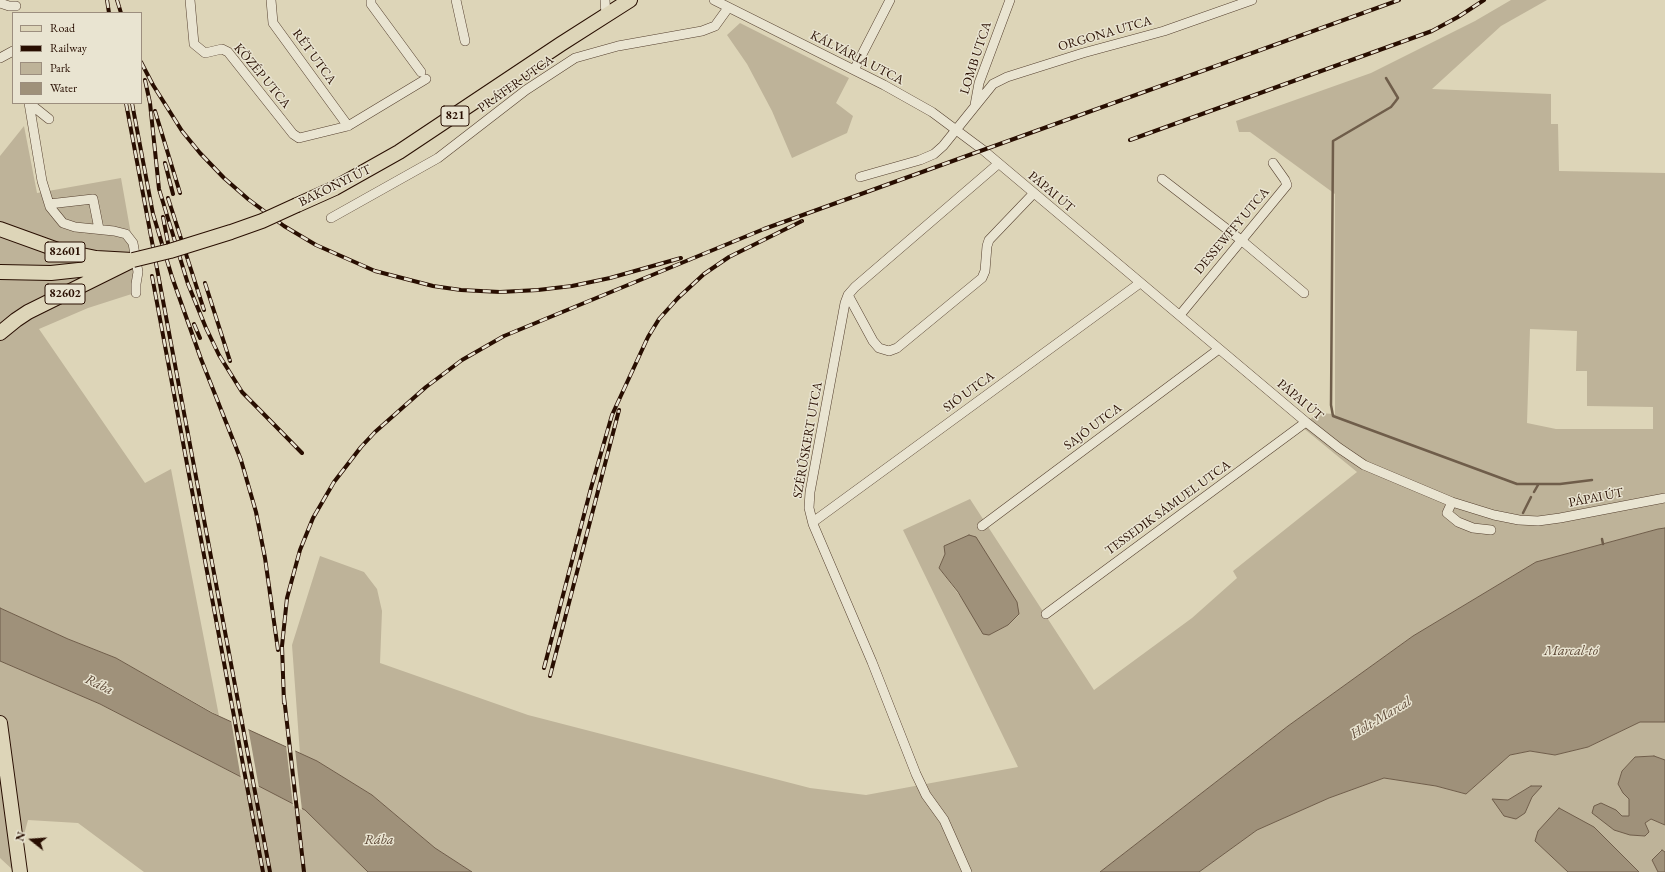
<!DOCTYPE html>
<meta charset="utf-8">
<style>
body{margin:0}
#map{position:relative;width:1665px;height:872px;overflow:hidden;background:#ddd5b8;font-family:"EB Garamond",serif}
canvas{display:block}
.legend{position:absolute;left:12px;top:12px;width:130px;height:92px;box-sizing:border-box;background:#e9e4d1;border:1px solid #9c8e7e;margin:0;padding:5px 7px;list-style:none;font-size:12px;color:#280e01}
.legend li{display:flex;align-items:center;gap:8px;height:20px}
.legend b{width:20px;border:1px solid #9c8e7e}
.north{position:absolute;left:12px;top:820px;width:40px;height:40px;-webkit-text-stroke:3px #e9e4d1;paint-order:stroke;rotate:287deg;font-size:11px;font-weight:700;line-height:16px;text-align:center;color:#280e01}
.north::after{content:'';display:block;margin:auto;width:14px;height:18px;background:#280e01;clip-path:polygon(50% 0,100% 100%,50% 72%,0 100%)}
</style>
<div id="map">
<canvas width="1665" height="872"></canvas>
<ul class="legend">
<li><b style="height:5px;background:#ddd5b8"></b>Road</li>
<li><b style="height:5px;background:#280e01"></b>Railway</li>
<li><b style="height:11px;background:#beb399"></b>Park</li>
<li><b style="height:11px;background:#9f917a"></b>Water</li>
</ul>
<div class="north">N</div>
</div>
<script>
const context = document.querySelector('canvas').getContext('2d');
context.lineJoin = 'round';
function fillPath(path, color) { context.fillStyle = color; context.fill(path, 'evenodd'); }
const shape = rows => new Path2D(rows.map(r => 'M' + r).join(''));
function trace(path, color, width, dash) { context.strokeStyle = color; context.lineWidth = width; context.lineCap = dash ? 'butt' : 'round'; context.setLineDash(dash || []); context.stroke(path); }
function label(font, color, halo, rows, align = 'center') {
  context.font = font + ' "EB Garamond",serif'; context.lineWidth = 3; context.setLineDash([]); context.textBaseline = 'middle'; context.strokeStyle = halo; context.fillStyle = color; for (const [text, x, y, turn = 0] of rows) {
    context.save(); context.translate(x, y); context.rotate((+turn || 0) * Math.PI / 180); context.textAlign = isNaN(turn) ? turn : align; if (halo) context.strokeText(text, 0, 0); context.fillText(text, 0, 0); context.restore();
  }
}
fillPath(shape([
 [1511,0,1547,0,1501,26,1432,89,1551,94,1551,124,1558,124,1559,171,1665,173,1665,528,1658,529,1536,562,1413,636,1288,726,1100,872,472,872,435,848,372,795,317,761,300,754,292,645,320,556,364,572,377,589,382,611,380,663,528,715,810,788,866,795,1018,767,903,530,970,499,1094,690,1192,618,1237,578,1233,571,1357,472,1302,427,1317,413,1335,414,1335,194,1250,132,1239,132,1236,121,1371,73,1475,21],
 [1530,329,1577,331,1576,371,1587,371,1587,406,1653,407,1653,429,1556,429,1527,423],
 [945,554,1019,615,1008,625,989,635,939,568],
 [740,23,849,78,836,103,853,116,847,133,792,158,772,111,747,64,727,35],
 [24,126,37,193,121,178,141,291,88,308,39,329,145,483,171,469,219,716,116,658,68,639,0,608,0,156],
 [0,661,100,704,305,810,368,872,144,872,78,823,28,820,14,871,0,858],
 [1640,722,1665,722,1665,760,1654,756,1635,757,1622,771,1618,784,1623,793,1629,799,1629,816,1622,816,1616,810,1630,835,1645,836,1649,832,1645,823,1651,819,1665,825,1665,852,1661,850,1652,860,1658,872,1639,872,1594,827,1535,841,1568,872,1199,872,1257,830,1329,798,1384,778,1436,786,1466,794,1510,755,1530,751,1555,755,1588,747],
 [1531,786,1532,797,1525,813,1498,799,1508,800]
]), '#beb399');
const water = shape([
 [1665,528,1665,722,1640,722,1588,747,1555,755,1530,751,1510,755,1466,794,1436,786,1384,778,1329,798,1257,830,1199,872,1100,872,1288,726,1413,636,1536,562,1658,529,1665,528],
 [969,535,976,537,1017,602,1019,614,1008,625,989,635,983,634,958,592,939,568,945,554,944,546,969,535],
 [0,608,68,639,116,658,212,713,317,761,372,795,435,848,472,872,368,872,305,810,100,704,0,661,0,608],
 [1654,756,1665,760,1665,825,1651,819,1645,823,1649,832,1645,836,1630,835,1614,830,1592,813,1594,806,1601,803,1616,810,1622,816,1629,816,1629,799,1623,793,1618,784,1622,771,1635,757,1654,756],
 [1531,786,1542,786,1532,797,1525,813,1516,819,1504,816,1492,799,1508,800,1531,786],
 [1559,808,1594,827,1639,872,1568,872,1535,841,1538,831,1559,808],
 [1662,850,1665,852,1665,872,1658,872,1652,860,1662,850]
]);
fillPath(water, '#9f917a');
trace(water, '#6f5d4a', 1);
fillPath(shape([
 [231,720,248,727,259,788,241,779],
 [286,745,295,749,302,810,293,806]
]), '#ddd5b8');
trace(shape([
 [1386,78,1398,98,1395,102,1391,107,1333,141,1331,405,1333,416,1517,484,1560,484,1592,480],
 [1534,492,1538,485],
 [1523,513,1531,497],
 [1602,539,1603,544]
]), '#6f5d4a', 2.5);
const street = shape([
 [190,0,194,44,205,53,222,49,228,52,293,134,299,138,348,126,426,79],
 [271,0,273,23,348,126],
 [371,0,371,4,421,72],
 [456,0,465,41],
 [605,0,606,15],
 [714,0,884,85,932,112,983,150,1306,422,1339,448,1364,465,1452,502,1494,515,1519,520,1538,521,1560,518,1665,498],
 [0,3,9,6,16,6],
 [0,58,13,51],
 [854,70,890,0],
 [29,103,42,181,50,207,63,223,75,227,114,231,126,234,133,243,138,272,136,284,136,293],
 [29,103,49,119],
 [975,105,979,83,1010,0],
 [860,177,920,160,934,154,943,146,993,84,1007,77,1083,53,1164,31,1252,0],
 [1162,179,1241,240,1304,293],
 [49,204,93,199,99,229],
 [331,218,438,158,526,90,575,58,618,46,702,31,715,26,728,8],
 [848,295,873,341,879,348,889,351,897,348,982,278,985,271,987,246,989,240,1033,194],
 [1180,315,1287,185,1285,180,1273,163],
 [1452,502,1447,513,1458,522,1473,528,1491,530],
 [813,522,1140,283],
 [982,526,1219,349],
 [1046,614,1306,422],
 [967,872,944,820,926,795,916,774,872,662,813,524,809,508,810,492,845,303,848,295,855,287,998,164]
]);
const primary = shape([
 [297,205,335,188,399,152,561,44,630,0],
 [0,229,58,250,96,258,132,260],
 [0,272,51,273,88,269,113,264],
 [0,333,16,320,28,312,133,260],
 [0,723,20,872]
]);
trace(street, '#55402f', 10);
trace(primary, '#280e01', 16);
trace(street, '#e9e4d1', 9);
trace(primary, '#ddd5b8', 14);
const rail = shape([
 [107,0,109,13],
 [117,0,121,13],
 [141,62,153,85,182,131,200,153,224,178,248,199,284,226,316,245,375,271,433,286,461,290,500,292,538,290,572,286,610,278,681,258],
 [145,80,150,103,159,189,188,284,206,328,219,355,242,392,302,453],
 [126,103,270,872],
 [132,103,153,214,172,277,201,359,241,460,256,512,265,558,278,650],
 [155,111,180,193],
 [1130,140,1432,31,1458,17,1484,0],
 [165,163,173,194],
 [168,198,204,310],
 [163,217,169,248],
 [152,276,263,872],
 [205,283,230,361],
 [194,324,200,338],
 [544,668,591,488,612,415,648,337,659,319,678,298,704,274,729,257,802,221],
 [550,676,619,410],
 [284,697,304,872],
 [284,703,282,646,287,598,300,550,313,518,334,482,361,447,375,432,426,387,462,360,504,336,764,229,1399,0]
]);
trace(rail, '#280e01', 4);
trace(rail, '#e9e4d1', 2.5, [8]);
const primaryBridge = shape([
 [133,260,170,251,231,232,262,221,297,205]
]);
trace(primaryBridge, '#280e01', 16, []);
trace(primaryBridge, '#ddd5b8', 14);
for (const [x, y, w] of [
 [455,116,28],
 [65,252,40],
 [65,294,40]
]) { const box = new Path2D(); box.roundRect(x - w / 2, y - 10, w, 20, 3); context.fillStyle = '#e9e4d1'; context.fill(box); trace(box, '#280e01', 1); }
label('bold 12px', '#280e01', null, [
 ["821",455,116],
 ["82601",65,252],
 ["82602",65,294]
]);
label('13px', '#280e01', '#e9e4d1', [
 ["ORGONA UTCA",1105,34,-16],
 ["RÉT UTCA",314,57,54],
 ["KÁLVÁRIA UTCA",857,58,27],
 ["LOMB UTCA",976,58,-72],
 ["KÖZÉP UTCA",262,76,50],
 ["PRÁTER UTCA",516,84,-35],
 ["BAKONYI ÚT",335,186,-26],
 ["PÁPAI ÚT",1051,192,40],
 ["DESSEWFFY UTCA",1232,231,-50],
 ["SIÓ UTCA",969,392,-36],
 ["PÁPAI ÚT",1300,400,40],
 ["SAJÓ UTCA",1093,427,-37],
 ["SZÉRŰSKERT UTCA",808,440,-80],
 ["PÁPAI ÚT",1596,498,-11],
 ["TESSEDIK SÁMUEL UTCA",1168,508,-36]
]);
label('italic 14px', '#5e4937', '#e9e4d1', [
 ["Marcal-tó",1571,651],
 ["Rába",99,685,26],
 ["Holt-Marcal",1381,718,-31],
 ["Rába",379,840]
]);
</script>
